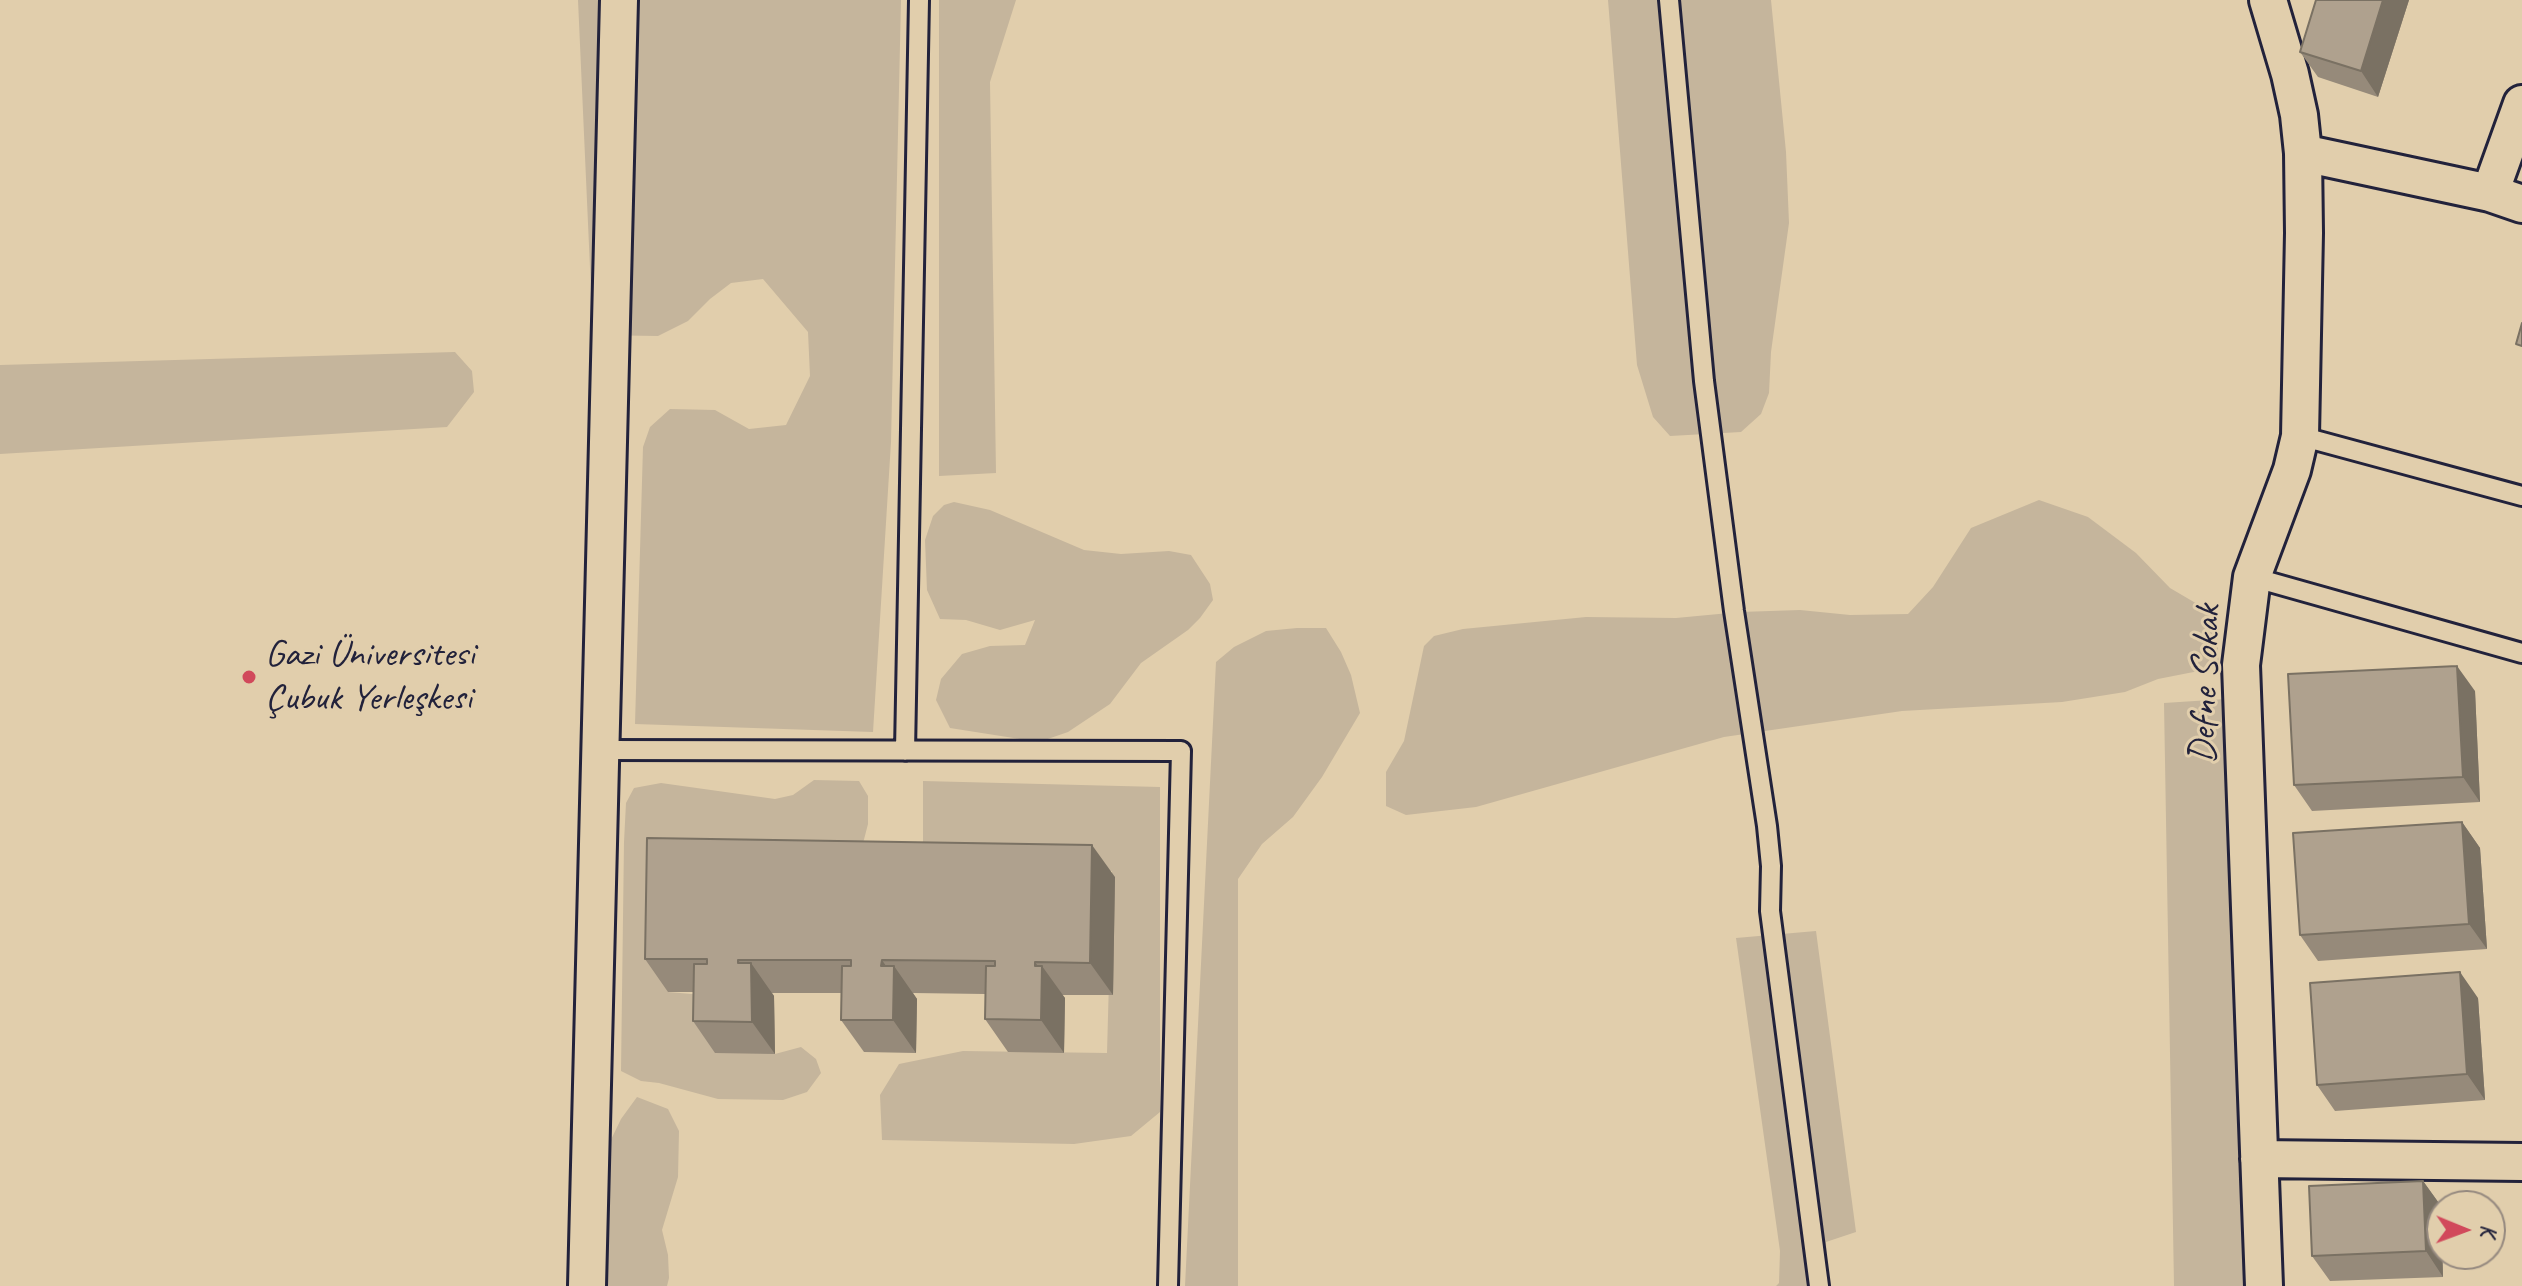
<!DOCTYPE html>
<meta charset="utf-8">
<style>
body{margin:0}
#map{position:relative;width:2522px;height:1286px;overflow:hidden;background:#e1ceac;font-family:Caveat,sans-serif}
canvas{display:block}
.north{position:absolute;left:2426px;top:1190px;width:80px;height:80px;box-sizing:border-box;background:#e1ceac;border:2px solid #95897f;border-radius:50%;rotate:91deg;font-size:22px;font-weight:700;line-height:32px;text-align:center;color:#22223b}
.north::after{content:'';display:block;margin:auto;width:28px;height:36px;background:#d1495b;clip-path:polygon(50% 0,100% 100%,50% 72%,0 100%)}
</style>
<div id="map">
<canvas width="2522" height="1286"></canvas>
<div class="north">K</div>
</div>
<script>
const context = document.querySelector('canvas').getContext('2d');
context.lineJoin = 'round';
function fillPath(path, color) { context.fillStyle = color; context.fill(path, 'evenodd'); }
const shape = rows => new Path2D(rows.map(r => 'M' + r).join(''));
function trace(path, color, width, dash) { context.strokeStyle = color; context.lineWidth = width; context.lineCap = dash ? 'butt' : 'round'; context.setLineDash(dash || []); context.stroke(path); }
function label(font, color, halo, rows, align = 'center') {
  context.font = font + ' Caveat,sans-serif'; context.lineWidth = 6; context.setLineDash([]); context.textBaseline = 'middle'; context.strokeStyle = halo; context.fillStyle = color; for (const [text, x, y, turn = 0] of rows) {
    context.save(); context.translate(x, y); context.rotate((+turn || 0) * Math.PI / 180); context.textAlign = isNaN(turn) ? turn : align; if (halo) context.strokeText(text, 0, 0); context.fillText(text, 0, 0); context.restore();
  }
}
fillPath(shape([
 [578,0,901,0,891,442,873,732,635,724,643,447,650,427,670,409,715,410,749,429,786,425,810,376,808,332,763,279,731,283,710,299,688,321,658,336,593,335],
 [939,0,1016,0,990,82,996,473,939,476],
 [1608,0,1771,0,1786,152,1789,223,1771,352,1769,393,1761,414,1741,432,1670,436,1653,417,1637,365],
 [455,352,472,371,474,392,447,427,0,454,0,365],
 [2039,500,2088,517,2136,553,2170,588,2216,615,2219,667,2158,679,2125,692,2062,702,1902,711,1724,737,1476,807,1406,815,1386,806,1386,772,1404,741,1424,646,1434,636,1463,629,1586,617,1676,618,1740,612,1800,610,1850,615,1908,614,1933,587,1971,528],
 [954,502,990,510,1084,550,1121,554,1169,551,1191,555,1210,584,1213,600,1200,618,1188,630,1141,663,1110,704,1068,732,1039,742,950,728,936,700,941,679,962,654,990,646,1025,645,1035,620,1000,630,966,620,940,619,927,590,925,540,933,516,944,505],
 [1297,628,1326,628,1341,652,1351,675,1360,713,1322,777,1293,817,1262,844,1238,879,1238,1286,1185,1286,1216,662,1234,647,1266,631],
 [2226,699,2236,1052,2250,1286,2174,1286,2164,703],
 [814,780,859,781,868,796,868,824,861,851,668,992,716,996,775,1054,801,1047,816,1059,821,1073,807,1092,783,1100,718,1099,659,1083,641,1081,621,1071,624,842,626,803,634,788,661,783,775,799,793,795],
 [923,781,1160,787,1160,1112,1131,1136,1074,1144,882,1140,880,1095,899,1064,963,1051,1107,1053,1112,871,923,868],
 [1816,931,1856,1232,1826,1242,1828,1286,1776,1286,1779,1283,1780,1251,1736,938],
 [637,1097,668,1109,679,1131,678,1177,662,1230,668,1255,669,1278,667,1286,604,1286,606,1150,621,1119]
]), '#c5b59c');
const service = shape([
 [1669,0,1704,381,1734,611,1767,826,1771,866,1770,911,1819,1286],
 [2300,436,2522,496],
 [2252,577,2522,653],
 [601,750,1181,751,1168,1286],
 [905,751,919,0]
]);
const minor = shape([
 [2303,153,2490,193,2522,204],
 [2490,193,2522,104],
 [2259,1159,2522,1162],
 [587,1286,619,0],
 [2264,1286,2241,665,2252,577,2292,470,2300,436,2304,233,2303,153,2299,115,2290,74,2268,0]
]);
trace(service, '#22223b', 24);
trace(minor, '#22223b', 42);
trace(service, '#e1ceac', 18);
trace(minor, '#e1ceac', 36);
fillPath(shape([
 [2316,0,2409,0,2378,97,2318,77,2300,52],
 [2475,691,2480,802,2312,811,2294,785],
 [2462,822,2480,848,2487,949,2318,961,2300,935],
 [1115,877,1113,995,1062,995,1065,998,1064,1053,1008,1052,985,1019,985,994,913,993,917,999,916,1053,864,1052,841,1020,842,993,772,993,774,996,775,1054,715,1053,693,1021,693,992,668,992,645,959],
 [2478,998,2485,1100,2335,1111,2317,1085],
 [2423,1181,2441,1206,2443,1277,2330,1281,2312,1256]
]), '#968a7a');
fillPath(shape([
 [2383,0,2409,0,2378,97,2361,71],
 [2457,666,2475,691,2480,802,2463,777],
 [2462,822,2480,848,2487,949,2469,924],
 [1092,845,1115,877,1113,995,1090,963],
 [738,960,751,978,751,963,774,996,775,1054,752,1022,738,963],
 [882,960,894,978,894,966,917,999,916,1053,893,1020,881,966],
 [1035,962,1042,972,1042,966,1065,998,1064,1053,1041,1020],
 [2460,972,2478,998,2485,1100,2467,1074],
 [2423,1181,2441,1206,2443,1277,2426,1251]
]), '#7a7163');
const building = shape([
 [2316,0,2383,0,2361,71,2300,52,2316,0],
 [2522,323,2522,346,2516,344,2522,323],
 [2457,666,2463,777,2294,785,2288,674,2457,666],
 [2462,822,2469,924,2300,935,2293,833,2462,822],
 [647,838,1092,845,1090,963,1035,962,1035,966,1042,966,1041,1020,985,1019,986,966,995,966,995,961,882,960,881,966,894,966,893,1020,841,1020,842,966,851,966,851,960,738,960,738,963,751,963,752,1022,693,1021,694,964,707,964,707,959,645,959,647,838],
 [2460,972,2467,1074,2317,1085,2310,983,2460,972],
 [2423,1181,2426,1251,2312,1256,2309,1186,2423,1181]
]);
fillPath(building, '#afa18e');
trace(building, '#7a7163', 2);
for (const [x, y, r, color] of [
 [249,677,8,"#d1495b"]
]) { const dot = new Path2D(); dot.arc(x, y, r, 0, 2 * Math.PI); context.fillStyle = color; context.fill(dot); trace(dot, '#e1ceac', 3); }
label('38px', '#22223b', '#e1ceac', [
 ["Gazi Üniversitesi",265,655],
 ["Çubuk Yerleşkesi",265,699]
], 'left');
label('38px', '#22223b', '#e1ceac', [
 ["Defne Sokak",2206,684,-88]
]);
</script>
